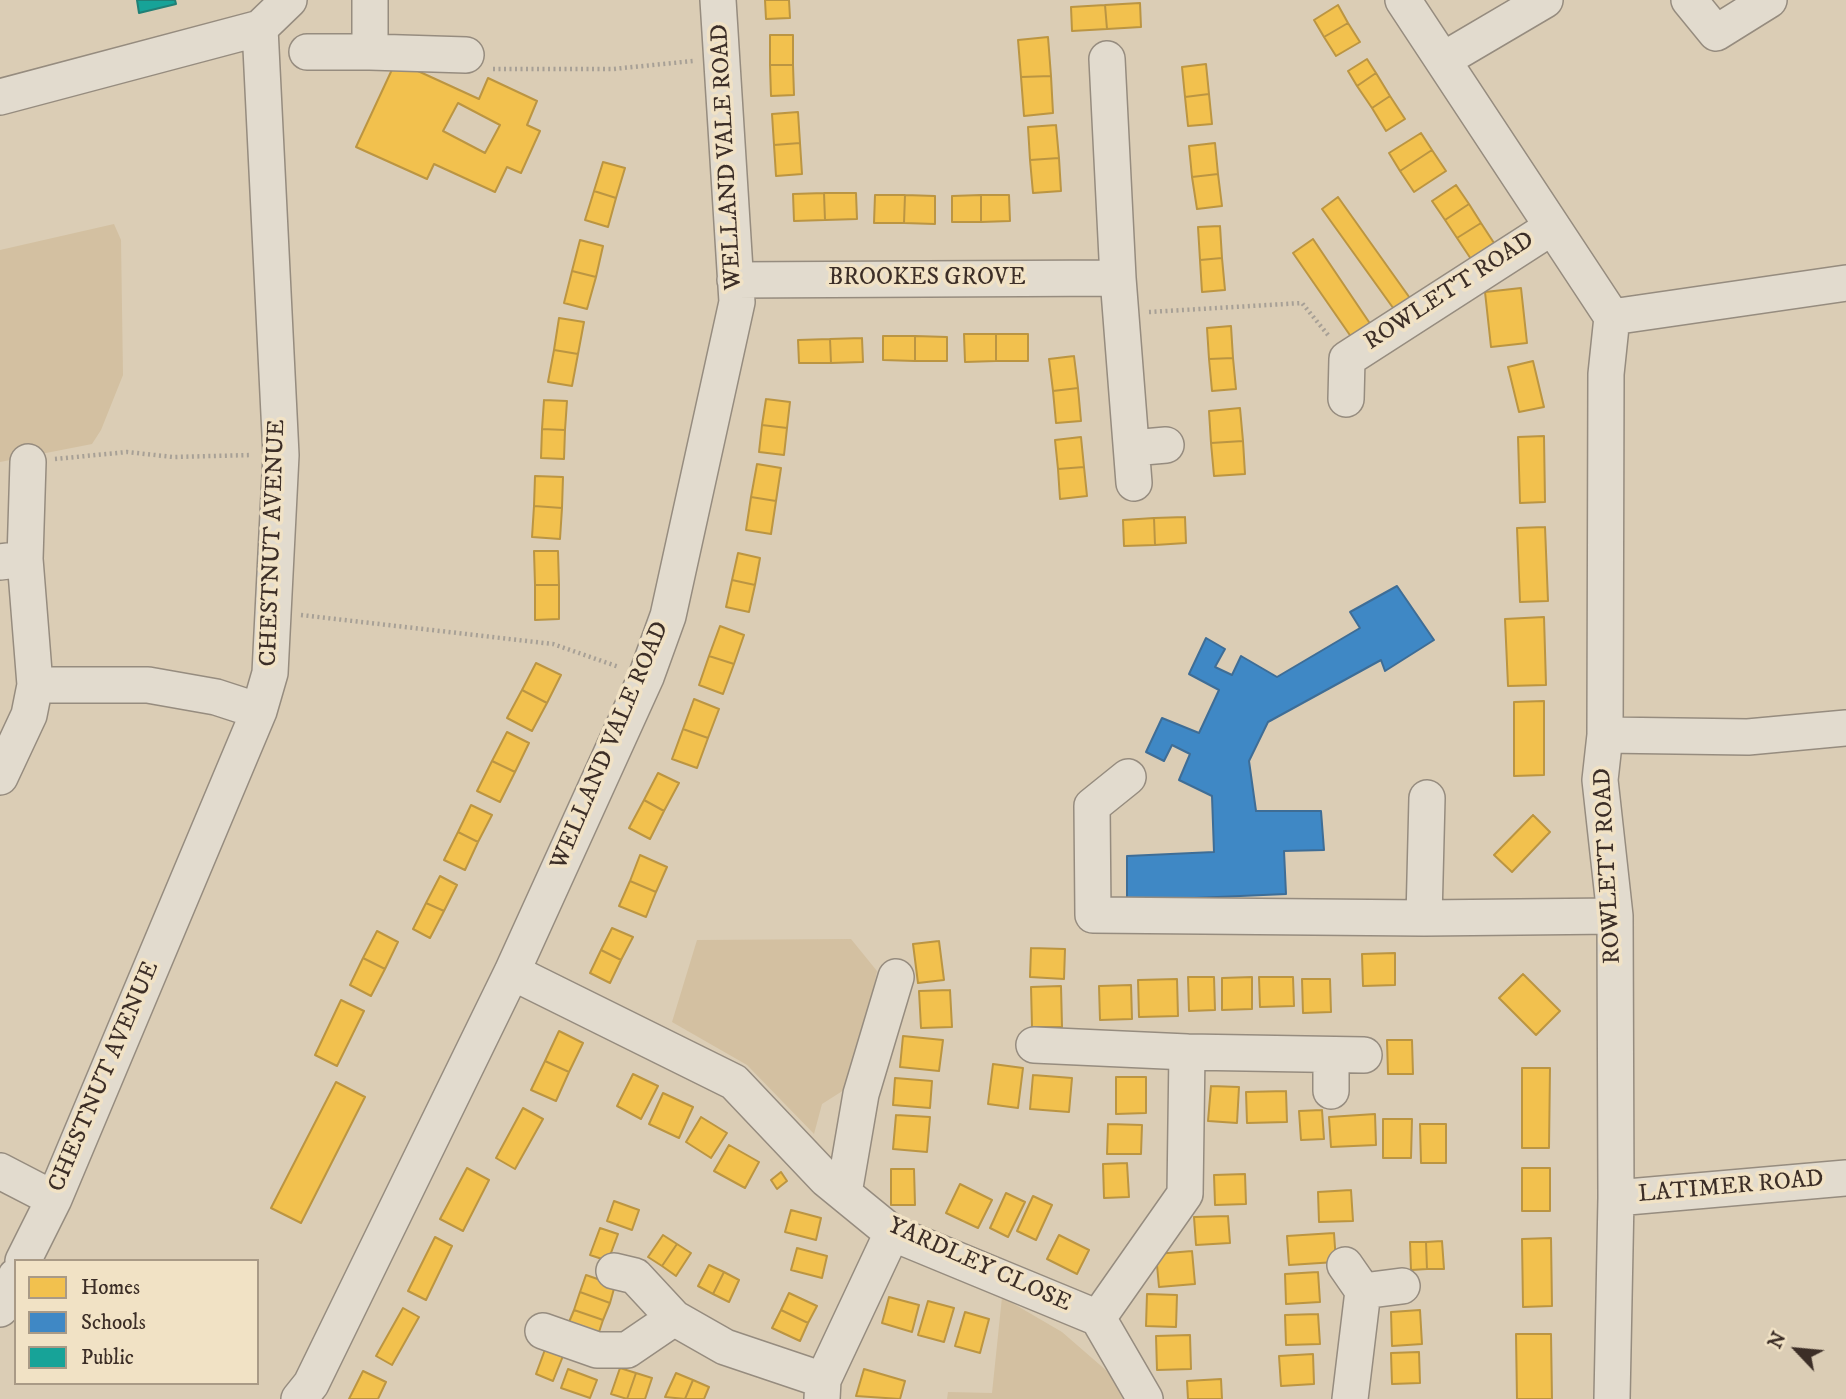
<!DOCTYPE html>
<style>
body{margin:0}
#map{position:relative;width:1846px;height:1399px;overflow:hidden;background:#dbcdb5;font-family:"IM FELL DW Pica",serif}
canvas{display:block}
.legend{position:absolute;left:14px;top:1259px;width:245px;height:126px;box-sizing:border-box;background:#f1e2c5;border:2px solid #a99a86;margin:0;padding:9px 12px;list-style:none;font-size:21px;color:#3c2e27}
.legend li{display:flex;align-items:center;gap:14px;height:35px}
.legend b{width:35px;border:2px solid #a99a86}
.north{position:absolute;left:1762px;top:1315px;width:70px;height:70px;-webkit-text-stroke:5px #f1e2c5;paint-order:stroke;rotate:296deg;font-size:19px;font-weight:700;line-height:28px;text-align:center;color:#3c2e27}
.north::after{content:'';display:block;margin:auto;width:24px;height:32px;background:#3c2e27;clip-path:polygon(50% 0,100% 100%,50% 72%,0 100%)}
</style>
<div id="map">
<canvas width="1846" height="1399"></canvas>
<ul class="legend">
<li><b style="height:19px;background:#f2c14e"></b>Homes</li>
<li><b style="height:19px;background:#3f88c5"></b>Schools</li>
<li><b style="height:19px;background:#17a398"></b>Public</li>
</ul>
<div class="north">N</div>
</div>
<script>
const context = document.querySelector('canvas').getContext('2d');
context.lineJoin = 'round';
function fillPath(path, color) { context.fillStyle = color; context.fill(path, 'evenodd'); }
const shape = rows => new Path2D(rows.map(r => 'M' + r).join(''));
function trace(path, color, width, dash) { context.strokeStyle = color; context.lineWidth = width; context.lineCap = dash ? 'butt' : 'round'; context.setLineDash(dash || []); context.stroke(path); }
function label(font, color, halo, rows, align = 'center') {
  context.font = font + ' "IM FELL DW Pica",serif'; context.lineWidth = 7; context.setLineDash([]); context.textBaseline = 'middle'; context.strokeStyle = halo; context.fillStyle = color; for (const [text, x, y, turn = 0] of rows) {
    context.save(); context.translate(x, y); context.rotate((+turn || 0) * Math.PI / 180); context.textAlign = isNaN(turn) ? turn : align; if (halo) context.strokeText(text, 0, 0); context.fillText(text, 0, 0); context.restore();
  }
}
fillPath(shape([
 [114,224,121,240,123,375,101,430,92,444,0,462,0,250],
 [851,939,877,971,855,1083,822,1104,814,1134,747,1065,672,1022,697,940],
 [1002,1297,1062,1332,1115,1378,1123,1399,947,1399,948,1392,992,1393]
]), '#d3c0a1');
const homes = shape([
 [765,0,789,0,790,18,766,19,765,0],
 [1140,3,1141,27,1107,29,1105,5,1140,3],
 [1105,5,1107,29,1072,31,1071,7,1105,5],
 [1338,5,1348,23,1324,37,1314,20,1338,5],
 [1348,23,1360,42,1336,56,1324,37,1348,23],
 [770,35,793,35,793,65,770,65,770,35],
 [1048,37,1051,76,1021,77,1018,40,1048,37],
 [1367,59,1376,73,1357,86,1348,71,1367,59],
 [396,61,479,99,488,78,537,101,527,125,540,131,521,173,507,167,495,192,434,164,427,179,356,147,396,61],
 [458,103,500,125,485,153,443,131,458,103],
 [1206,64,1209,94,1185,97,1182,67,1206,64],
 [770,65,793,65,794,95,771,96,770,65],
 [1376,73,1390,96,1372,108,1357,86,1376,73],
 [1051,76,1053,113,1024,116,1021,77,1051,76],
 [1209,94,1212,124,1188,126,1185,97,1209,94],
 [1390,96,1405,119,1386,131,1372,108,1390,96],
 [798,112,800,143,774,145,772,114,798,112],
 [1056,125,1059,158,1030,160,1028,127,1056,125],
 [1421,133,1432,150,1400,171,1389,153,1421,133],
 [800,143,802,174,776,176,774,145,800,143],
 [1215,143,1218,174,1192,177,1189,146,1215,143],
 [1432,150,1446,171,1414,192,1400,171,1432,150],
 [1059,158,1061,191,1033,193,1030,160,1059,158],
 [603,162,625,168,616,198,594,191,603,162],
 [1218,174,1222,206,1197,209,1192,177,1218,174],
 [1456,185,1469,204,1445,220,1432,201,1456,185],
 [594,191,616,198,608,227,585,220,594,191],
 [824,193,825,220,794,221,793,194,824,193],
 [824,193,856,193,857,219,825,220,824,193],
 [875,195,905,195,904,223,874,223,875,195],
 [905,195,935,196,935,224,904,223,905,195],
 [981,195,981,222,952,222,952,196,981,195],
 [981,195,1009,195,1010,221,981,222,981,195],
 [1338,197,1412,301,1396,312,1322,209,1338,197],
 [1469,204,1481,223,1457,238,1445,220,1469,204],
 [1481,223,1494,243,1471,259,1457,238,1481,223],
 [1220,226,1222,258,1200,260,1198,227,1220,226],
 [1313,239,1373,328,1354,341,1293,253,1313,239],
 [580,240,603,246,596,277,572,271,580,240],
 [1222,258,1225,290,1202,292,1200,260,1222,258],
 [572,271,596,277,587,309,564,303,572,271],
 [1521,288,1527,343,1491,347,1485,292,1521,288],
 [559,318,584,322,578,354,554,350,559,318],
 [1231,326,1233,358,1209,359,1207,328,1231,326],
 [964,334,996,334,996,361,965,362,964,334],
 [996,334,1028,334,1028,361,996,361,996,334],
 [883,336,915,336,915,361,883,360,883,336],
 [915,336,947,337,947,361,915,361,915,336],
 [862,338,863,362,831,363,830,339,862,338],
 [830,339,831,363,799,363,798,340,830,339],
 [554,350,578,354,572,386,548,382,554,350],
 [1074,356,1078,388,1053,391,1049,359,1074,356],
 [1233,358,1236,389,1212,391,1209,359,1233,358],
 [1533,361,1544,407,1519,412,1508,367,1533,361],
 [1078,388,1081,421,1056,423,1053,391,1078,388],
 [766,399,790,402,787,428,762,425,766,399],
 [544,400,567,401,565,430,542,429,544,400],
 [1240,408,1243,441,1211,443,1209,411,1240,408],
 [762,425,787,428,784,455,759,452,762,425],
 [542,429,565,430,564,459,541,458,542,429],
 [1544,436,1545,502,1520,503,1518,437,1544,436],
 [1081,437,1084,467,1058,469,1055,440,1081,437],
 [1243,441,1245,474,1214,476,1211,443,1243,441],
 [757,464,781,468,776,501,751,497,757,464],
 [1084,467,1087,496,1060,499,1058,469,1084,467],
 [535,476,563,477,562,508,534,506,535,476],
 [751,497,776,501,771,534,746,530,751,497],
 [534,506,562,508,560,539,532,537,534,506],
 [1185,517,1186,543,1155,545,1154,518,1185,517],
 [1154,518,1155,545,1124,546,1123,520,1154,518],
 [1545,527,1548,601,1520,602,1517,528,1545,527],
 [534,551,558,551,559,585,535,585,534,551],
 [738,553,760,558,755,585,732,580,738,553],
 [732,580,755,585,749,612,726,607,732,580],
 [535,585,559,585,559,619,535,620,535,585],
 [1544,617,1546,685,1508,686,1505,619,1544,617],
 [720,626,744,635,734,664,709,656,720,626],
 [709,656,734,664,723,694,699,685,709,656],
 [536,663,561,675,547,703,522,690,536,663],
 [522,690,547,703,532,731,507,718,522,690],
 [694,699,719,709,708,738,683,729,694,699],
 [1544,701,1544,775,1514,776,1514,702,1544,701],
 [683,729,708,738,697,768,672,759,683,729],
 [507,732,529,743,515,772,492,761,507,732],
 [492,761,515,772,500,802,477,791,492,761],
 [658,773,679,783,664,811,644,800,658,773],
 [644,800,664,811,650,839,629,828,644,800],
 [471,805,492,815,478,842,458,832,471,805],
 [1533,815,1550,832,1512,872,1494,855,1533,815],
 [458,832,478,842,465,870,444,860,458,832],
 [640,855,667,867,656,892,630,881,640,855],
 [440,876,457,885,444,911,426,903,440,876],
 [630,881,656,892,646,917,619,906,630,881],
 [426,903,444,911,430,938,413,929,426,903],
 [612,928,633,937,621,960,601,950,612,928],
 [377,931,398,942,385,969,363,958,377,931],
 [939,941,944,980,918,983,913,944,939,941],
 [1031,948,1065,949,1064,979,1030,977,1031,948],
 [601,950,621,960,610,983,590,973,601,950],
 [1395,953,1395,985,1363,986,1362,954,1395,953],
 [363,958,385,969,371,996,350,985,363,958],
 [1523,974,1560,1011,1536,1035,1499,998,1523,974],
 [1188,977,1214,977,1215,1010,1189,1011,1188,977],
 [1252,977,1252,1009,1222,1010,1222,978,1252,977],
 [1259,977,1293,977,1294,1006,1260,1007,1259,977],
 [1177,979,1178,1016,1139,1017,1138,980,1177,979],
 [1302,979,1330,979,1331,1012,1303,1013,1302,979],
 [1131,985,1132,1019,1100,1020,1099,986,1131,985],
 [1061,986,1062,1027,1032,1027,1031,987,1061,986],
 [950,990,952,1027,921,1028,919,991,950,990],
 [341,1000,364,1011,337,1066,315,1055,341,1000],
 [559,1031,583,1043,569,1072,545,1061,559,1031],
 [903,1036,943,1040,939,1071,900,1067,903,1036],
 [1387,1040,1412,1040,1413,1074,1388,1074,1387,1040],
 [545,1061,569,1072,556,1101,531,1090,545,1061],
 [993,1064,1023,1068,1018,1108,988,1104,993,1064],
 [1522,1068,1550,1068,1549,1148,1522,1148,1522,1068],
 [633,1074,658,1086,641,1119,617,1106,633,1074],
 [1033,1075,1072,1078,1069,1112,1030,1109,1033,1075],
 [1116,1077,1146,1077,1146,1113,1116,1114,1116,1077],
 [895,1078,932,1081,930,1108,893,1105,895,1078],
 [336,1082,365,1097,301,1223,271,1208,336,1082],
 [1211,1086,1239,1087,1237,1123,1208,1121,1211,1086],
 [1286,1091,1287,1122,1247,1123,1246,1092,1286,1091],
 [663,1093,693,1107,679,1138,649,1124,663,1093],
 [523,1108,543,1119,515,1169,496,1158,523,1108],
 [1322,1110,1324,1139,1301,1140,1299,1111,1322,1110],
 [1375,1114,1376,1145,1331,1147,1329,1117,1375,1114],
 [896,1115,930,1117,927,1152,893,1149,896,1115],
 [701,1117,727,1133,711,1158,686,1142,701,1117],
 [1383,1119,1412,1119,1411,1158,1383,1158,1383,1119],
 [1108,1124,1142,1125,1141,1154,1107,1154,1108,1124],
 [1420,1124,1446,1124,1446,1163,1421,1163,1420,1124],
 [729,1145,759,1162,745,1188,714,1171,729,1145],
 [1127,1163,1129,1197,1104,1198,1103,1164,1127,1163],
 [467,1168,489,1180,463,1231,440,1219,467,1168],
 [1522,1168,1550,1168,1550,1211,1522,1211,1522,1168],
 [891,1169,914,1169,915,1205,891,1205,891,1169],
 [781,1172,787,1181,777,1189,771,1180,781,1172],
 [1245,1174,1246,1204,1215,1205,1214,1175,1245,1174],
 [960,1184,992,1200,978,1228,946,1213,960,1184],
 [1351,1190,1353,1221,1319,1222,1318,1192,1351,1190],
 [1006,1193,1025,1202,1008,1237,990,1228,1006,1193],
 [1033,1196,1052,1205,1036,1240,1017,1231,1033,1196],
 [614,1201,639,1210,632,1230,607,1221,614,1201],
 [791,1210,821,1218,816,1240,785,1232,791,1210],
 [1228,1216,1230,1243,1196,1245,1194,1217,1228,1216],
 [600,1228,618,1234,608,1261,590,1255,600,1228],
 [1334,1233,1336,1262,1289,1265,1287,1236,1334,1233],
 [663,1235,677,1244,662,1266,648,1257,663,1235],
 [1059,1235,1089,1250,1077,1274,1047,1259,1059,1235],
 [435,1237,452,1246,426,1300,408,1291,435,1237],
 [1551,1238,1552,1306,1523,1307,1522,1239,1551,1238],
 [1442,1241,1444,1269,1427,1269,1426,1242,1442,1241],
 [1410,1242,1426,1242,1427,1269,1411,1270,1410,1242],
 [677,1244,691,1253,676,1276,662,1266,677,1244],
 [797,1248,827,1256,822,1278,791,1270,797,1248],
 [1192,1251,1195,1284,1159,1287,1156,1254,1192,1251],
 [709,1265,724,1272,713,1294,698,1286,709,1265],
 [724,1272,739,1280,729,1302,713,1294,724,1272],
 [1318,1272,1320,1302,1286,1304,1285,1274,1318,1272],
 [586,1275,615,1285,610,1303,580,1292,586,1275],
 [580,1292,610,1303,603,1320,574,1310,580,1292],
 [789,1293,817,1306,808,1323,781,1310,789,1293],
 [1147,1294,1177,1295,1176,1327,1146,1326,1147,1294],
 [889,1297,919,1305,912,1332,882,1323,889,1297],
 [928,1301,954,1308,944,1342,918,1335,928,1301],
 [403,1308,419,1317,392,1365,376,1356,403,1308],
 [574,1310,603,1320,597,1338,567,1327,574,1310],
 [781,1310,808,1323,800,1341,772,1328,781,1310],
 [1420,1310,1422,1344,1392,1346,1391,1312,1420,1310],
 [965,1312,989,1319,980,1353,955,1346,965,1312],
 [1318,1314,1320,1344,1286,1345,1285,1315,1318,1314],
 [1516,1334,1551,1334,1552,1399,1517,1399,1516,1334],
 [1190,1335,1191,1369,1157,1370,1156,1336,1190,1335],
 [547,1344,565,1351,553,1381,536,1374,547,1344],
 [1419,1352,1420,1383,1392,1384,1391,1353,1419,1352],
 [1313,1354,1314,1384,1281,1386,1279,1356,1313,1354],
 [620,1368,636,1373,627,1399,611,1394,620,1368],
 [568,1369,597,1380,590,1398,561,1388,568,1369],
 [864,1369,905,1381,900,1399,856,1396,864,1369],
 [363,1371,386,1382,378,1399,349,1399,363,1371],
 [636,1373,652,1378,645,1399,627,1399,636,1373],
 [676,1373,693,1380,685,1399,665,1397,676,1373],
 [1221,1379,1222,1399,1188,1399,1187,1381,1221,1379],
 [693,1380,709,1387,704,1399,685,1399,693,1380]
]);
fillPath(homes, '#f2c14e');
trace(homes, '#bb9542', 2);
const schools = shape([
 [1397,586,1434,640,1385,671,1381,660,1268,722,1249,761,1256,811,1321,811,1324,850,1284,851,1286,894,1127,901,1127,856,1214,852,1212,796,1179,780,1190,754,1172,745,1164,761,1146,752,1162,718,1199,733,1219,690,1189,674,1206,638,1225,649,1215,667,1232,675,1241,656,1277,677,1360,628,1350,612,1397,586]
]);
fillPath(schools, '#3f88c5');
trace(schools, '#3e6d96', 2);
const public = shape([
 [137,0,175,0,176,4,139,13,137,0]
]);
fillPath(public, '#17a398');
trace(public, '#228076', 2);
const minor = shape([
 [370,0,370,52,466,55],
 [1403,0,1612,317,1606,374,1605,735,1600,780,1615,916,1616,1198,1612,1399],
 [1689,0,1716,33,1769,0],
 [307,52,370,52],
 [1107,59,1118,278],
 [1443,60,1545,0],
 [0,97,260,28,289,0],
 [735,280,1118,278,1134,483],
 [1612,317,1846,283],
 [1346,399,1347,359,1552,227],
 [1132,448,1166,445],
 [25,559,28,462],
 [0,562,25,559,35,685],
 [1605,735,1748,737,1846,728],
 [0,777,29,715,35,685,148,685,216,697,259,711],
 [1128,777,1092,806,1093,915,1424,918],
 [1427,798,1424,918,1615,916],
 [512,972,734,1082,826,1179,892,1233,1098,1318,1145,1399],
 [1034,1045,1187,1052],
 [1331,1055,1331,1091],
 [0,1171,54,1199],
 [844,1193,861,1094,896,977],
 [1616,1198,1846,1178],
 [23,1261,54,1199,259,711,270,673,281,455,260,28],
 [1345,1265,1363,1291,1350,1399],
 [614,1271,635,1276,674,1318],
 [1363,1291,1402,1286],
 [0,1309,16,1276],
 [1098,1318,1185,1194,1187,1052,1364,1055],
 [543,1331,597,1350,627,1350,674,1318,725,1347,823,1380],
 [299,1399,311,1384,512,972,646,677,668,616,737,302,718,0],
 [822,1399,823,1380,892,1233]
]);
trace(minor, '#968c7f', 38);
trace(shape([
 [493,69,613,69,693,61],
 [1149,312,1302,303,1328,335],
 [55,459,127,452,173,457,252,455],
 [301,615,553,644,619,667]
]), '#a7a096', 4.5, [2, 3.5]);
trace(minor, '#e2dbce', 35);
label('24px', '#3c2e27', '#f1e2c5', [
 ["WELLAND VALE ROAD",728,157,-93],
 ["BROOKES GROVE",927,279],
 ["ROWLETT ROAD",1450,292,-33],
 ["CHESTNUT AVENUE",274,543,-88],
 ["WELLAND VALE ROAD",611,746,-67],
 ["ROWLETT ROAD",1609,866,-93],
 ["CHESTNUT AVENUE",105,1077,-67],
 ["LATIMER ROAD",1731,1188,-5],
 ["YARDLEY CLOSE",979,1266,24]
]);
</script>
